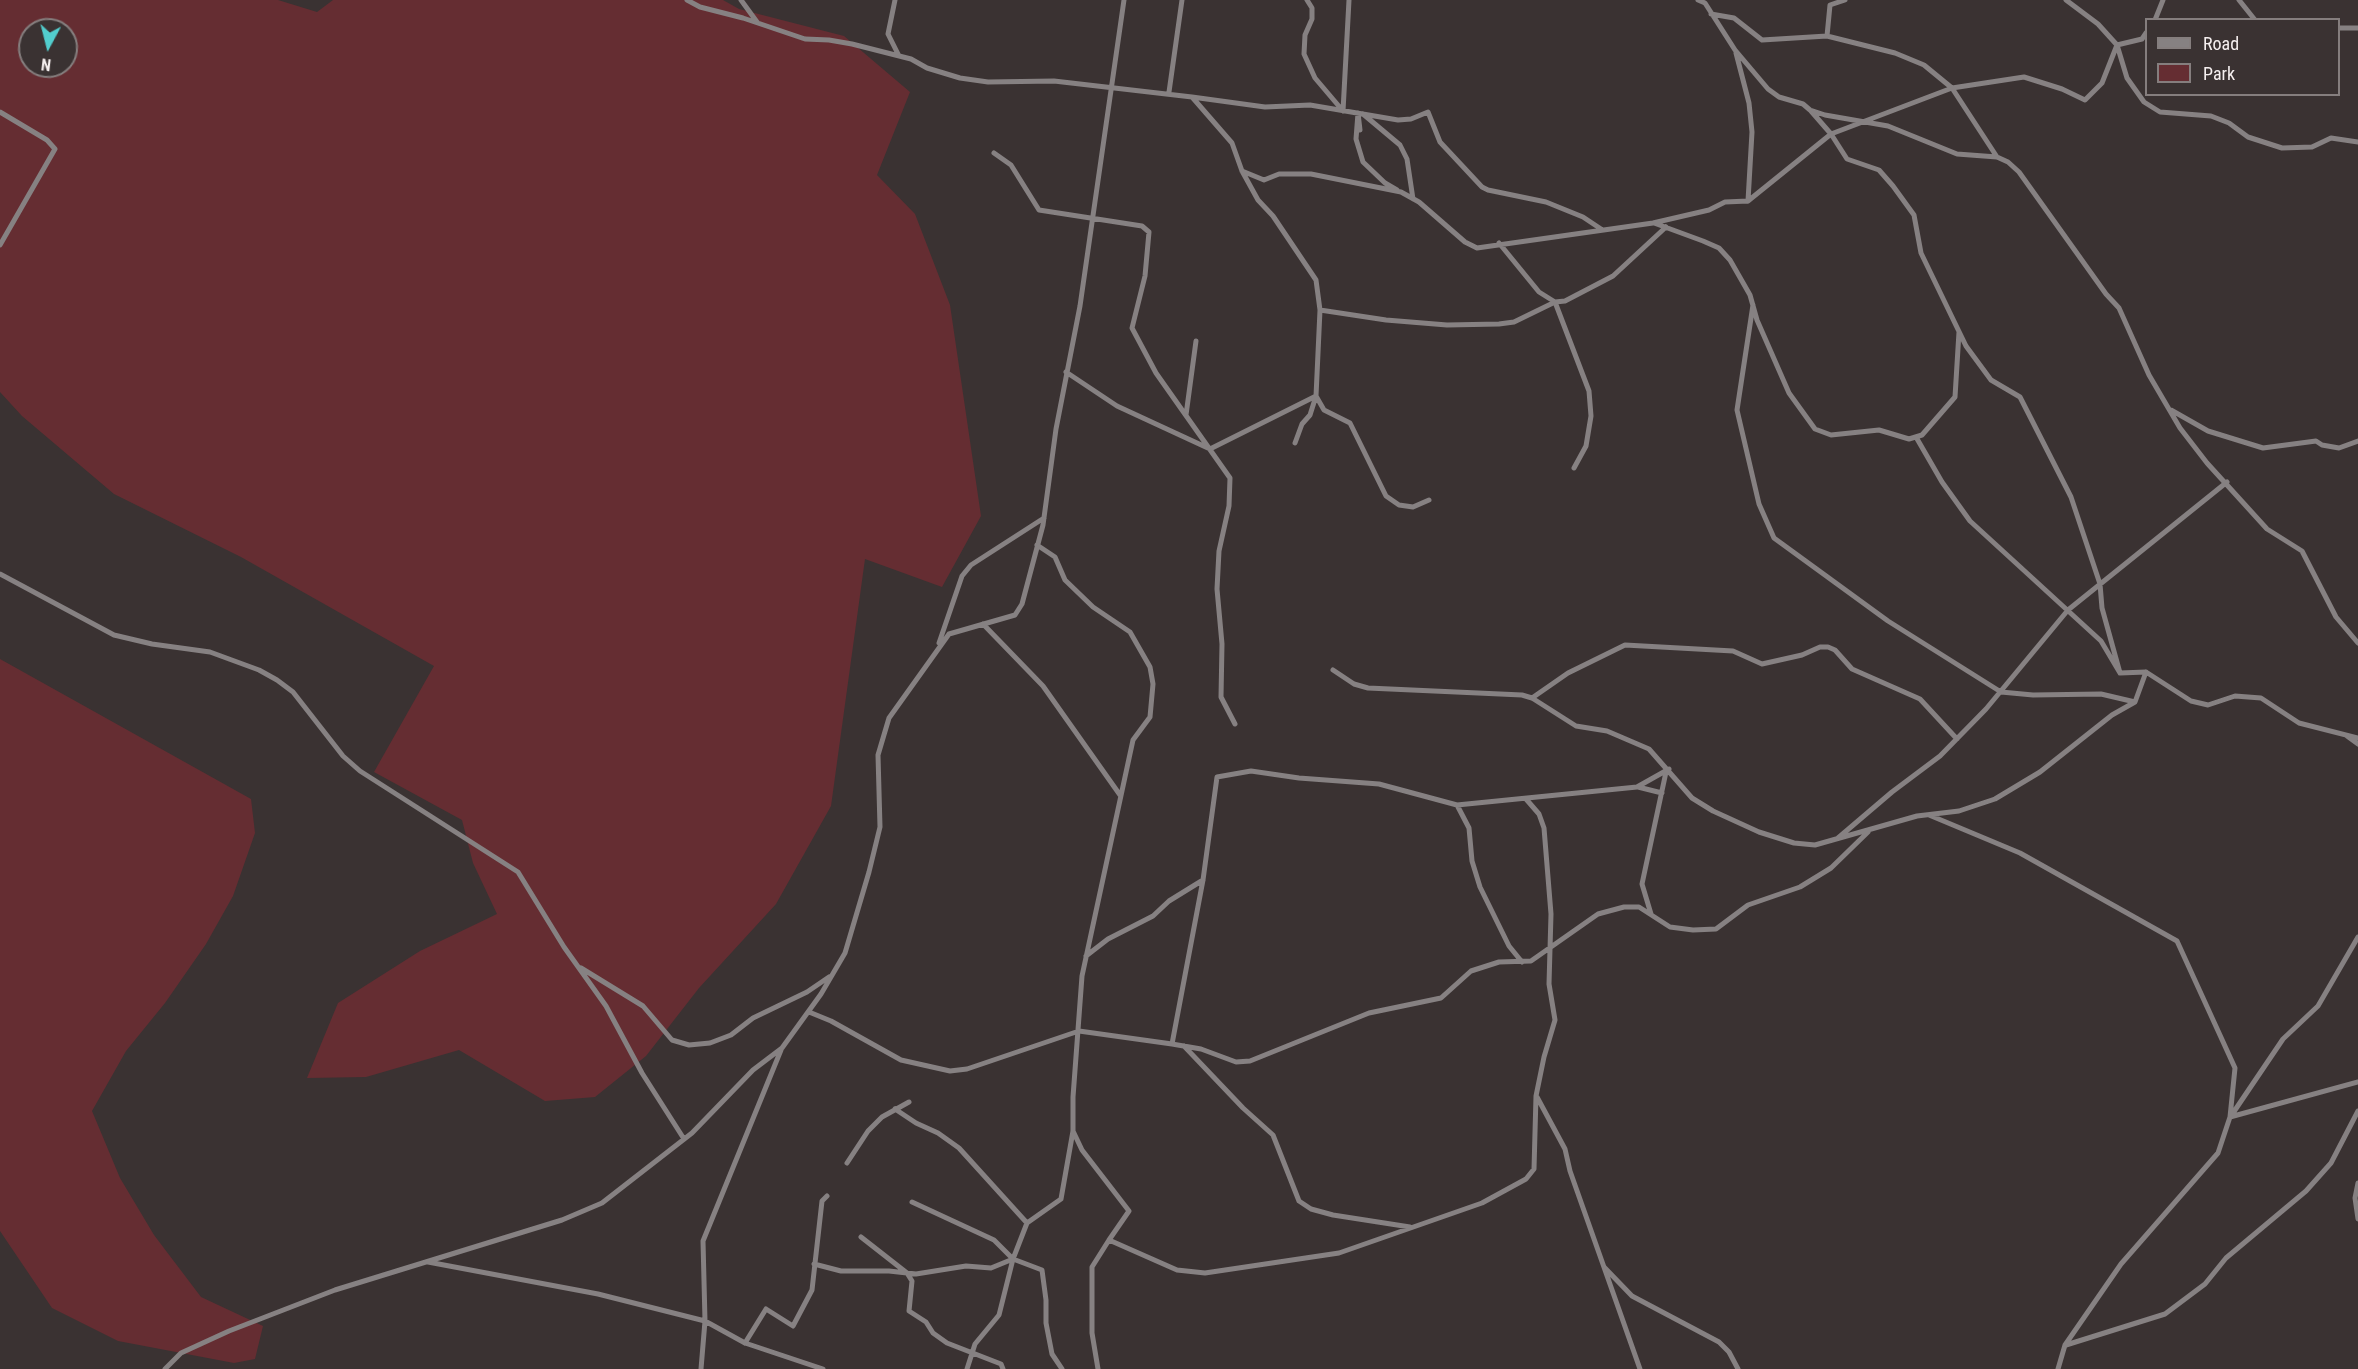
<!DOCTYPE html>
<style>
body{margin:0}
#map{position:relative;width:2358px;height:1369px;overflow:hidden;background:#3a3232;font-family:"Roboto Condensed",sans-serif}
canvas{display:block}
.legend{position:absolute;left:2145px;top:18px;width:195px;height:78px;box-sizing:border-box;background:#3a3232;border:2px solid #857e7e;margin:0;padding:8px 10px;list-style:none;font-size:18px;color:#f5efef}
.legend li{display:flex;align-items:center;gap:12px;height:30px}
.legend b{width:30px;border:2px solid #857e7e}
.north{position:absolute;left:18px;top:18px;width:60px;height:60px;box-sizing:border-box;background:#3a3232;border:2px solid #857e7e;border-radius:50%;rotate:187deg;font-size:16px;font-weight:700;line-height:24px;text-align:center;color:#f5efef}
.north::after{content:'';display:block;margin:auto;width:21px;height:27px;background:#52cdcd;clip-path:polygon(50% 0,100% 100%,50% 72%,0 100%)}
</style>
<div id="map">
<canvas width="2358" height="1369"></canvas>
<ul class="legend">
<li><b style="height:8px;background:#868182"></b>Road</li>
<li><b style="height:16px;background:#652d32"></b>Park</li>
</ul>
<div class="north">N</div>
</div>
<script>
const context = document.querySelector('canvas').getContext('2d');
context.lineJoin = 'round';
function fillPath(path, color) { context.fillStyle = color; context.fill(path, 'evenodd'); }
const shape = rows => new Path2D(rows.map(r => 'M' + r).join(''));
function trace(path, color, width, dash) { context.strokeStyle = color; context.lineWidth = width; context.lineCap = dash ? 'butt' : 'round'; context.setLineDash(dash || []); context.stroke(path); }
fillPath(shape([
 [0,0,278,0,317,12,333,0,723,0,739,9,844,36,910,92,877,175,915,214,950,305,981,516,942,587,865,559,831,806,776,904,699,988,646,1056,595,1097,545,1101,459,1050,366,1077,307,1078,338,1003,420,951,497,914,473,863,462,820,374,772,434,666,241,557,114,494,22,416,0,392],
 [30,30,66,30,66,66,30,66],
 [0,659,251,799,255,833,233,896,206,944,165,1003,126,1051,92,1111,120,1178,154,1235,201,1297,263,1326,255,1359,234,1363,118,1341,52,1308,0,1231]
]), '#652d32');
trace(shape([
 [687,0,700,7,743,18,805,39,829,40,852,44,911,59,927,68,960,78,988,82,1054,81,1192,97,1232,143,1242,171,1258,200,1273,216,1316,280,1320,310,1316,396,1310,415,1302,424,1295,443],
 [741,0,757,22],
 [895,0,888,34,899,56],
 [1307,0,1312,8,1312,19,1305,35,1304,54,1315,78,1343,111],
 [1698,0,1705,3,1735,50,1768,89,1779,97,1803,104,1810,110,1825,115,1888,126,1957,154,1997,157,2008,162,2019,172,2106,294,2119,308,2149,375,2180,428,2207,463,2267,529,2302,551,2336,617,2358,643],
 [2066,0,2098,24,2117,45,2127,78,2144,102,2160,112,2211,116,2229,123,2248,137,2282,148,2312,147,2331,138,2358,142],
 [2239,0,2255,20],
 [1711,14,1734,18,1762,40,1827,36,1895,53,1924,65,1952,88,1997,157],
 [2155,20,2163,0],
 [2338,28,2358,28],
 [1827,36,1830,5,1845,0],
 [2117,45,2142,39,2146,33],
 [1169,92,1182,0],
 [1192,97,1265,107,1310,105,1398,120,1411,119,1428,112,1440,142,1482,187,1488,190,1546,202,1583,217,1601,229],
 [1343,111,1349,0],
 [1811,111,1831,134,1847,159,1879,170,1893,186,1914,215,1921,253,1966,346,1991,380,2020,397,2071,497,2100,584,2102,608,2120,673],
 [0,112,47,140,55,149,0,245],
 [1363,114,1400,145,1407,159,1413,199],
 [1360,130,1358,113,1356,139,1363,162,1385,183,1397,190],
 [994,153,1011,165,1039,210,1142,226,1149,232,1145,276,1132,328,1156,373,1230,478,1229,506,1219,551,1217,589,1222,644,1221,697,1235,724],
 [1242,171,1264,180,1279,174,1311,174,1401,192,1419,202,1465,242,1477,248,1653,223,1709,210,1725,202,1748,201,1752,132,1749,103,1736,53],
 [1748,201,1831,134,1952,88,2024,77,2062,89,2085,100,2102,83,2117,45],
 [1654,223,1703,241,1719,248,1730,260,1750,295,1757,320,1789,393,1815,429,1831,435,1879,430,1909,439,1922,435,1955,397,1959,332],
 [1499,243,1539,292,1555,302,1565,301,1613,276,1666,227],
 [1753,305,1737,410,1759,504,1774,538,1888,621,2001,692,2033,695,2101,694,2135,702],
 [1320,310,1386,320,1447,325,1499,324,1514,322,1555,302,1589,391,1591,416,1586,446,1574,468],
 [1066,372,1117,406,1210,449,1316,396],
 [1316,396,1324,410,1350,423,1386,496,1399,505,1413,507,1429,500],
 [2171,410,2208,431,2263,448,2316,441,2322,445,2339,448,2358,441],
 [1186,415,1196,341],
 [1916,437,1942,482,1970,521,2101,641,2120,673,2146,672],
 [1037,545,1055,557,1065,580,1093,607,1130,632,1150,667,1153,684,1150,717,1133,740,1082,976,1073,1097,1073,1131,1061,1199,1027,1223,1013,1259,1042,1270,1046,1300,1046,1323,1052,1354,1062,1369],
 [0,574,114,635,152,644,210,652,259,670,277,680,293,692,343,756,360,771,518,872,564,947,606,1006,642,1073,684,1139],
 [983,624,1043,686,1120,795],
 [939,643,962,576,971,565,1044,518],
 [1333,670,1354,684,1368,688,1522,695,1532,698,1576,726,1607,731,1649,749,1692,798,1713,811,1759,832,1794,843,1815,845,1917,816,1959,811,1995,799,2040,772,2112,715,2135,702,2146,672,2191,701,2208,705,2235,696,2261,698,2299,723,2358,738],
 [1532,698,1568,673,1625,645,1733,651,1762,664,1802,655,1820,647,1828,647,1835,650,1852,669,1920,699,1957,739],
 [2347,736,2358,744],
 [1638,787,1662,793],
 [1457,805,1469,828,1472,861,1480,887,1509,946,1522,962],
 [1929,815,2020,853,2177,941,2235,1068,2230,1117,2218,1153,2121,1264,2065,1345,2058,1369],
 [1838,838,1892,792,1940,756,1986,709,2068,610,2227,482],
 [1651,914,1642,884,1666,772],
 [1086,956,1108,939,1153,916,1169,901,1203,880],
 [581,968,643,1006,672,1040,689,1045,710,1043,731,1035,753,1018,807,992,829,977],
 [809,1012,831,1021,901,1060,950,1071,967,1069,1079,1031,1172,1044,1201,1049,1236,1062,1250,1061,1369,1013,1441,998,1471,971,1499,962,1531,961,1598,914,1624,907,1639,907,1670,927,1693,930,1716,929,1748,905,1800,887,1831,868,1868,832],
 [1172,1044,1203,880,1217,777,1251,771,1299,778,1379,784,1457,805,1637,787,1669,769],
 [1184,1046,1243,1108,1273,1135,1299,1201,1311,1209,1333,1215,1410,1227],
 [1537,1097,1565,1149,1570,1171,1640,1369],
 [895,1109,916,1123,938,1133,959,1148,1027,1223],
 [2231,1116,2283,1039,2318,1006,2358,937],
 [2230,1117,2358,1082],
 [1073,1131,1082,1150,1129,1211,1109,1240,1177,1270,1205,1273,1339,1253,1482,1203,1526,1179,1534,1169,1536,1096,1544,1057,1555,1020,1549,984,1551,914,1544,828,1539,814,1526,799],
 [847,1163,868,1131,882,1117,909,1102],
 [2358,1183,2355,1198,2358,1219],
 [912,1202,994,1240,1013,1259],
 [861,1237,907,1273,912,1281,909,1311,926,1322,933,1333,947,1343,1001,1364,1003,1369],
 [428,1262,598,1294,705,1321,745,1343,823,1369],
 [814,1264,841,1271,889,1271,916,1274,966,1266,991,1268,1013,1259,999,1315,975,1344,967,1369],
 [1604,1267,1632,1296,1719,1342,1729,1352,1738,1369],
 [745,1343,766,1309,793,1326,812,1290,822,1201,827,1196],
 [2066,1345,2165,1314,2205,1284,2226,1258,2306,1191,2331,1163,2358,1111],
 [165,1369,181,1353,229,1331,335,1290,562,1220,602,1203,692,1133,753,1070,782,1048,821,994,845,953,869,872,880,827,878,755,889,718,949,634,1015,615,1022,604,1043,525,1056,429,1080,306,1124,0],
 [701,1369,705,1321,703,1241,781,1050],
 [1098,1369,1092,1333,1092,1267,1109,1240]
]), '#868182', 5);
</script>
